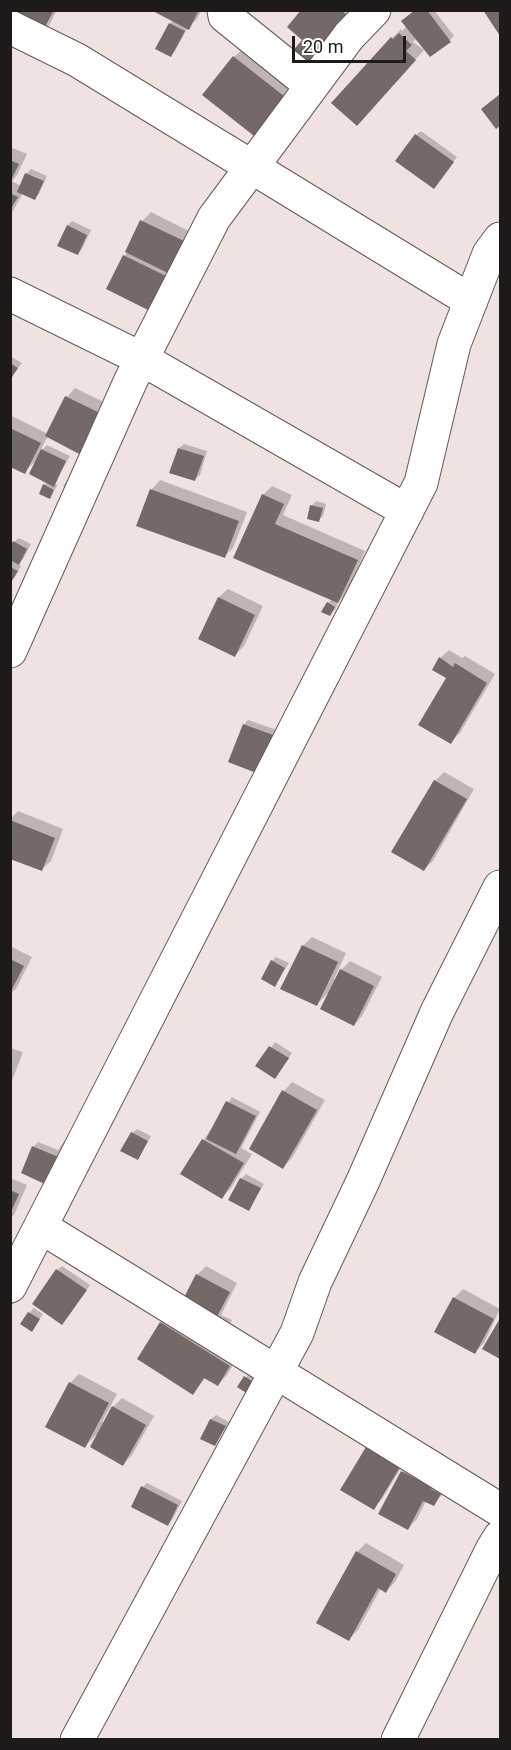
<!DOCTYPE html>
<style>
body{margin:0}
#map{position:relative;width:511px;height:1750px;overflow:hidden;background:#f0e2e0;font-family:Roboto,sans-serif}
canvas{display:block}
.frame{position:absolute;inset:0;border:12px solid #1f1a1a;pointer-events:none}
.scale{position:absolute;left:292px;top:36px;width:114px;height:27px;box-sizing:border-box;border:3px solid #1f1a1a;border-top:0;padding-left:8px;font-size:18px;line-height:21px;white-space:nowrap;color:#1f1a1a;-webkit-text-stroke:4px #fff;paint-order:stroke}
</style>
<div id="map">
<canvas width="511" height="1750"></canvas>
<div class="frame"></div>
<div class="scale">20 m</div>
</div>
<script>
const context = document.querySelector('canvas').getContext('2d');
context.lineJoin = 'round';
function fillPath(path, color) { context.fillStyle = color; context.fill(path, 'evenodd'); }
const shape = rows => new Path2D(rows.map(r => 'M' + r).join(''));
function trace(path, color, width, dash) { context.strokeStyle = color; context.lineWidth = width; context.lineCap = dash ? 'butt' : 'round'; context.setLineDash(dash || []); context.stroke(path); }
fillPath(shape([
 [11,10,57,10,45,33],
 [154,10,202,10,197,19,188,27,175,51,171,55,170,24,173,20],
 [303,10,359,10,304,40],
 [416,10,434,10,454,36,450,40,417,38,413,42,424,50,366,115,334,103,392,38,401,29,402,31,407,26],
 [243,49,301,95,272,132,234,57],
 [421,131,457,157,434,187,416,135],
 [10,147,27,154,17,175,12,181,21,186,26,174,31,169,47,176,39,194,35,198,23,193,10,216],
 [151,212,191,232,157,300,148,308,124,256,128,252,142,221],
 [72,221,91,230,82,249,77,254,68,225],
 [10,356,22,363,11,377,10,376],
 [75,388,112,406,48,436,39,453,47,445,70,456,54,484,58,485,49,497,44,485,48,482,38,459,24,472,10,465,10,415,48,434,67,397],
 [184,444,207,451,200,475,195,479,171,472,179,448],
 [72,473,71,490,63,486],
 [160,480,247,512,233,548,224,557,138,525,152,489],
 [272,486,292,495,283,515,365,551,347,593,338,602,335,610,330,614,328,603,332,599,235,557,263,495],
 [316,501,326,504,323,516,319,520,311,506],
 [19,538,31,544,23,559,18,564,21,566,15,577,10,581,10,563,13,560,14,542],
 [228,589,263,606,244,646,235,655,200,638,219,597],
 [449,650,462,658,465,656,495,674,460,733,451,742,448,678,440,658],
 [248,720,277,730,263,767,244,725],
 [444,772,474,789,433,861,424,869,393,851,435,781],
 [18,811,63,829,51,861,42,869,10,857,10,819],
 [312,937,346,953,334,979,336,980,341,970,350,961,382,977,362,1016,354,1025,329,992,317,1004,303,946],
 [10,946,32,957,16,989,10,994],
 [276,957,289,963,275,985,272,961],
 [275,1042,292,1053,279,1072,258,1066],
 [10,1048,23,1052,10,1086],
 [292,1082,325,1100,292,1158,283,1167,284,1091],
 [232,1097,260,1112,241,1148,252,1154,231,1188,222,1197,182,1173],
 [137,1129,151,1136,138,1158,132,1133],
 [65,1140,70,1143,53,1180,23,1172,34,1146,38,1142,58,1150],
 [246,1174,264,1184,249,1209,241,1179],
 [10,1178,27,1185,14,1215,10,1218],
 [62,1266,90,1285,67,1318,57,1270],
 [206,1266,237,1283,221,1315,232,1320,227,1329,238,1357,227,1375,218,1384,206,1377,193,1393,161,1323,170,1315,175,1318,197,1275],
 [463,1289,500,1309,484,1343,475,1352,454,1298],
 [34,1308,43,1314,32,1330,29,1313],
 [500,1320,500,1357,484,1348],
 [250,1372,259,1378,248,1392,239,1387],
 [79,1374,117,1394,102,1422,105,1423,113,1407,122,1398,154,1416,132,1455,123,1464,98,1433,85,1446,70,1383],
 [216,1415,229,1422,215,1444,202,1438,211,1419],
 [376,1439,407,1458,382,1499,373,1508,367,1448],
 [412,1463,448,1485,442,1495,433,1504,426,1501,417,1519,408,1528,380,1514,403,1472],
 [147,1483,182,1501,172,1520,167,1525,143,1487],
 [366,1543,404,1565,395,1582,386,1591,381,1588,358,1630,349,1639,318,1622,357,1552]
]), '#0003');
fillPath(shape([
 [10,10,54,10,36,44,10,31],
 [151,10,199,10,189,30],
 [301,10,341,10,365,32,309,95,278,68,302,40,287,27],
 [415,10,427,10,451,42,430,57,401,21],
 [483,10,500,10,500,36],
 [169,23,185,31,171,57,155,49],
 [399,33,412,45,406,51,416,60,357,126,331,103,391,37,393,39],
 [233,56,294,104,263,143,202,95],
 [500,94,500,126,496,129,481,109],
 [415,134,454,162,434,189,395,161],
 [10,160,19,164,10,182],
 [25,173,44,181,35,200,17,192],
 [10,193,18,197,10,210],
 [140,220,184,241,168,273,125,252],
 [67,225,87,235,78,255,57,246],
 [123,255,166,276,148,310,106,289],
 [10,363,18,368,10,380],
 [65,396,104,415,83,456,45,436],
 [10,428,41,443,25,474,10,467],
 [178,448,204,456,195,481,169,473],
 [41,449,66,461,54,487,29,474],
 [43,484,54,490,50,499,39,494],
 [150,489,239,521,225,558,136,526],
 [262,494,284,504,275,524,358,560,338,603,233,558],
 [310,505,323,508,319,522,307,519],
 [13,541,27,549,19,565,10,560,10,547],
 [10,567,18,571,10,584],
 [218,597,255,615,235,657,198,639],
 [327,602,335,607,330,616,321,612],
 [439,657,453,667,455,663,487,683,451,744,418,725,446,678,432,670],
 [243,724,273,735,259,774,228,762],
 [434,780,467,799,424,871,391,852],
 [10,820,55,838,42,871,10,859],
 [302,945,338,962,317,1006,280,989],
 [10,959,24,966,10,993],
 [271,960,285,968,275,987,261,979],
 [340,969,374,986,354,1026,320,1009],
 [269,1046,289,1058,275,1079,255,1066],
 [282,1090,317,1110,283,1169,249,1149],
 [226,1101,256,1116,236,1154,206,1139],
 [131,1132,148,1141,138,1160,120,1151],
 [202,1139,244,1163,222,1199,180,1174],
 [32,1146,61,1158,49,1186,21,1173],
 [240,1178,261,1188,249,1211,228,1200],
 [10,1190,19,1194,10,1214],
 [56,1269,87,1290,62,1325,32,1304],
 [196,1274,230,1292,213,1324,174,1317],
 [453,1297,494,1319,475,1354,434,1332],
 [28,1312,40,1319,32,1332,20,1324],
 [499,1320,500,1321,500,1359,482,1349],
 [160,1322,230,1366,218,1386,204,1378,193,1395,137,1359],
 [244,1376,255,1383,248,1394,237,1387],
 [69,1382,109,1403,85,1448,45,1427],
 [112,1406,146,1425,123,1466,90,1447],
 [210,1419,226,1426,215,1446,200,1439],
 [366,1447,400,1467,374,1510,340,1490],
 [401,1471,432,1487,431,1489,441,1494,434,1506,423,1501,408,1530,378,1514],
 [141,1486,178,1505,168,1526,131,1507],
 [356,1551,396,1574,386,1593,378,1588,349,1641,316,1623]
]), '#756968');
const minor = shape([
 [224,10,225,16,312,86],
 [10,27,77,60,471,301],
 [10,294,142,359,407,511],
 [10,651,131,380,214,218,349,36,374,10],
 [41,1227,500,1510],
 [10,1286,421,483,454,344,489,254,500,239],
 [77,1740,297,1333,315,1282,363,1181,437,1012,500,887],
 [398,1740,492,1550,500,1537]
]);
trace(minor, '#655957', 35);
trace(minor, '#fff', 33);
</script>
